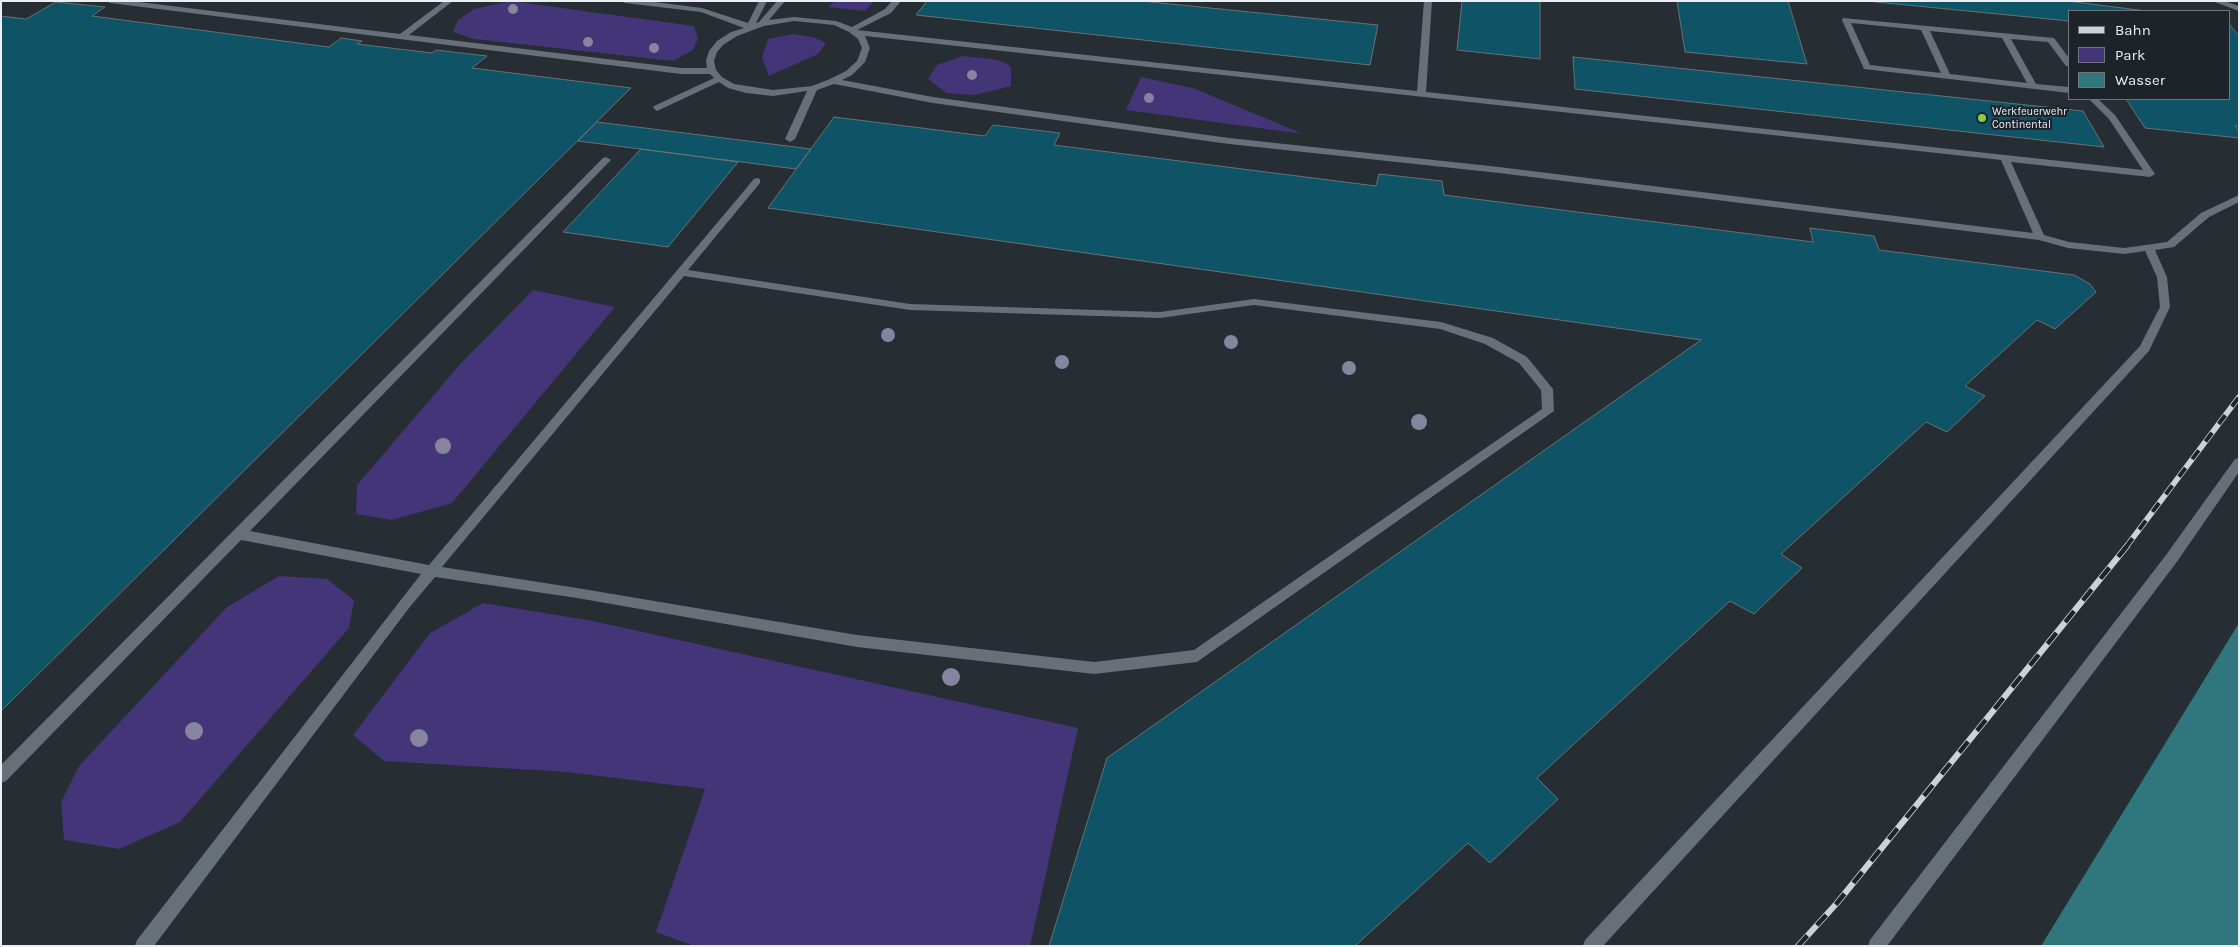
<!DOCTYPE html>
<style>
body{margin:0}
#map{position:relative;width:2240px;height:947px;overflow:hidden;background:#262d33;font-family:Karla,sans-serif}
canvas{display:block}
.frame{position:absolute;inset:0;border:2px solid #ebeff4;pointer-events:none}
.legend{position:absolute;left:2068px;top:10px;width:162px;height:90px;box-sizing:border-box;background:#1c2329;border:1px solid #6f757a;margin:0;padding:6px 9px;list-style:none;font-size:15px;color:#ebeff4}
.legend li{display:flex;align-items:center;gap:10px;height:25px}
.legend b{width:25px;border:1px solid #6f757a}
</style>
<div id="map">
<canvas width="2240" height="947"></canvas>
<div class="frame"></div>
<ul class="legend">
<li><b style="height:6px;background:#cdd2d7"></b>Bahn</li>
<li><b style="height:14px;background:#433577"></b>Park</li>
<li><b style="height:14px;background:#2f777c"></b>Wasser</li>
</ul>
</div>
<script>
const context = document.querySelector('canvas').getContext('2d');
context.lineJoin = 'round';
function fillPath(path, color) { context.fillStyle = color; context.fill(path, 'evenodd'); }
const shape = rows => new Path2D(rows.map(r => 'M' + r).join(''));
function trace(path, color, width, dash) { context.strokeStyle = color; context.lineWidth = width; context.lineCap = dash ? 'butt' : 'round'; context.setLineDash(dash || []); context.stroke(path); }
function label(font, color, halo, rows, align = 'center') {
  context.font = font + ' Karla,sans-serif'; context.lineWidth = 4; context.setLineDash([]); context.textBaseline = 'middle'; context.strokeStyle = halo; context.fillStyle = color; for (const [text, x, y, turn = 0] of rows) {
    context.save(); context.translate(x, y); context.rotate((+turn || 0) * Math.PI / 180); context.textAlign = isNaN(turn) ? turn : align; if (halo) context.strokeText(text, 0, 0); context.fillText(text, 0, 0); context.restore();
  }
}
fillPath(shape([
 [511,1,694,26,698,39,693,50,673,61,474,39,453,32,458,20,474,9],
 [835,1,874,1,865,11,828,7],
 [793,34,813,37,826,43,818,54,769,76,762,57,768,39],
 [963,56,999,60,1011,67,1011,86,975,95,946,93,928,79,937,65],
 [1141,77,1193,88,1303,134,1126,110],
 [533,290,615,307,452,503,392,520,356,514,357,485,462,362],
 [279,576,327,579,354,600,349,628,180,822,119,849,64,840,61,802,79,766,227,607],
 [483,603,593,621,1078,728,1030,946,694,946,656,932,705,789,567,772,384,761,353,735,430,633]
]), '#433577');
fillPath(shape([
 [2239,623,2239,946,2041,946]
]), '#2f777c');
const building = shape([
 [927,1,1141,1,1378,25,1370,65,916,15,927,1],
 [1462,1,1540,1,1540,59,1457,50,1462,1],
 [1677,1,1788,1,1807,64,1685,52,1677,1],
 [1866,1,2068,1,2146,11,2069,11,2069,21,1866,1],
 [56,2,105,7,92,16,329,47,341,38,362,41,357,44,432,53,436,50,487,56,472,68,631,88,1,711,1,16,26,19,56,2],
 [2229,24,2239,36,2239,126,2235,126,2239,131,2239,138,2145,128,2126,99,2229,99,2229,24],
 [1573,57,2083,111,2104,147,1575,89,1573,57],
 [834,117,985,136,993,125,1060,133,1054,145,1376,186,1379,174,1442,181,1444,195,1813,242,1810,228,1874,236,1879,250,2074,275,2090,284,2096,292,2055,329,2037,320,1965,386,1985,396,1947,432,1926,422,1781,554,1802,568,1754,614,1730,601,1537,778,1558,799,1490,863,1468,843,1355,946,1049,946,1107,758,1701,340,768,208,834,117],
 [597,122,811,149,796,169,578,141,597,122],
 [641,149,738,162,668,247,563,232,641,149]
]);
fillPath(building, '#0f5367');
trace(building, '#677276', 1);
fillPath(shape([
 [106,1,131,1,400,34,444,1,453,1,409,35,681,68,707,68,706,61,709,51,717,41,731,32,744,28,701,12,625,3,621,1,647,1,702,8,748,23,759,1,767,1,756,23,759,22,777,1,785,1,769,20,794,17,836,21,852,27,885,9,892,1,901,1,891,13,857,30,1417,91,1424,1,1432,1,1426,92,2143,170,2109,119,2089,99,2098,99,2115,115,2155,174,2150,177,2011,162,2044,235,2069,242,2124,248,2167,242,2201,213,2239,195,2239,202,2209,217,2174,247,2155,250,2167,277,2170,307,2149,351,1603,946,1583,946,1585,940,2140,346,2160,307,2157,277,2145,251,2124,254,2068,248,2039,240,1499,173,1229,144,933,103,834,84,817,90,795,139,790,142,785,139,807,91,773,96,746,93,728,88,719,82,657,111,653,108,654,106,714,78,710,74,681,74,110,3,106,1],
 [794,21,834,25,849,32,858,39,862,48,857,61,846,71,830,79,812,86,773,90,734,84,722,77,716,70,714,61,717,52,723,45,737,36,764,26,794,21],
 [865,36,2001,160,2033,233,1499,167,1229,138,933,97,842,80,852,75,865,62,870,48,865,36],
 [2212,1,2224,1,2239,6,2239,11,2212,1],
 [1843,18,2054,38,2069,58,2069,66,2066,66,2048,42,2011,39,2036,84,2069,87,2069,93,1864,69,1842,20,1843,18],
 [1851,23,1921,30,1941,73,1870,65,1851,23],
 [1930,31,2002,38,2027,83,1950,74,1930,31],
 [606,157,611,160,609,162,250,531,429,565,754,179,757,178,760,179,760,183,688,270,910,304,1160,312,1254,299,1441,322,1493,338,1527,357,1553,389,1554,411,1197,662,1094,674,857,647,577,598,435,577,409,608,154,946,135,946,137,940,421,574,241,540,6,781,1,783,1,765,603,158,606,157],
 [684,276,910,310,1160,318,1254,305,1440,329,1485,344,1519,363,1541,390,1542,409,1194,650,1094,662,857,635,577,588,442,567,684,276],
 [2239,458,2239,472,2176,563,1887,946,1868,946,1870,940,2166,555,2235,459,2239,458]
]), '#676f77');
const railFar1 = shape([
 [2126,547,2239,397]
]);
const rail = shape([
 [1798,946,1837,903,2127,546]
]);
trace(railFar1, '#cdd2d7', 5.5);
trace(rail, '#cdd2d7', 6);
trace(railFar1, '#1c2329', 4, [11]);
trace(rail, '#1c2329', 4.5, [14]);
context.fillStyle = '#85859f';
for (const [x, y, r] of [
 [513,9,5],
 [588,42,5],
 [654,48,5],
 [972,75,5],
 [1149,98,5],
 [888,335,7],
 [1231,342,7],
 [1062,362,7],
 [1349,368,7],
 [1419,422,8],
 [443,446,8],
 [951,677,9],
 [194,731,9],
 [419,738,9]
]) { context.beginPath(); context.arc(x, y, r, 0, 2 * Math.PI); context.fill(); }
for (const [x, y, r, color] of [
 [1982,118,5,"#86cf4b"]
]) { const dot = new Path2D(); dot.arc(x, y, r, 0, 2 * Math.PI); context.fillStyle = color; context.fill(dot); trace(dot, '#1c2329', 2); }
label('11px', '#ebeff4', '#1c2329', [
 ["Werkfeuerwehr",1992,112],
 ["Continental",1992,125]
], 'left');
</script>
